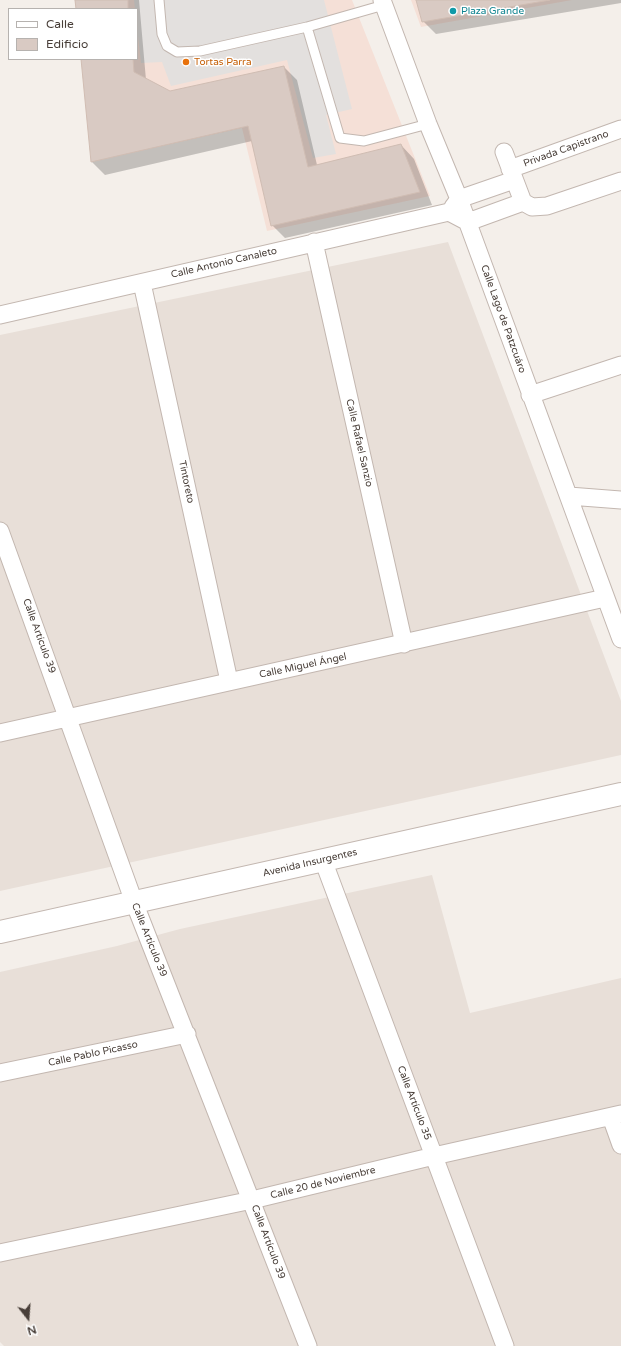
<!DOCTYPE html>
<meta charset="utf-8">
<style>
body{margin:0}
#map{position:relative;width:621px;height:1346px;overflow:hidden;background:#f4efea;font-family:"Varela Round",sans-serif}
canvas{display:block}
.legend{position:absolute;left:8px;top:8px;width:130px;height:52px;box-sizing:border-box;background:#fff;border:1px solid #b6b2af;margin:0;padding:5px 7px;list-style:none;font-size:12px;color:#483e38}
.legend li{display:flex;align-items:center;gap:8px;height:20px}
.legend b{width:20px;border:1px solid #b6b2af}
.north{position:absolute;left:8px;top:1298px;width:40px;height:40px;-webkit-text-stroke:3px #fff;paint-order:stroke;rotate:163deg;font-size:11px;font-weight:700;line-height:16px;text-align:center;color:#483e38}
.north::after{content:'';display:block;margin:auto;width:14px;height:18px;background:#483e38;clip-path:polygon(50% 0,100% 100%,50% 72%,0 100%)}
</style>
<div id="map">
<canvas width="621" height="1346"></canvas>
<ul class="legend">
<li><b style="height:5px;background:#fff"></b>Calle</li>
<li><b style="height:11px;background:#d9cac3"></b>Edificio</li>
</ul>
<div class="north">N</div>
</div>
<script>
const context = document.querySelector('canvas').getContext('2d');
context.lineJoin = 'round';
function fillPath(path, color) { context.fillStyle = color; context.fill(path, 'evenodd'); }
const shape = rows => new Path2D(rows.map(r => 'M' + r).join(''));
function trace(path, color, width, dash) { context.strokeStyle = color; context.lineWidth = width; context.lineCap = dash ? 'butt' : 'round'; context.setLineDash(dash || []); context.stroke(path); }
function label(font, color, halo, rows, align = 'center') {
  context.font = font + ' "Varela Round",sans-serif'; context.lineWidth = 3; context.setLineDash([]); context.textBaseline = 'middle'; context.strokeStyle = halo; context.fillStyle = color; for (const [text, x, y, turn = 0] of rows) {
    context.save(); context.translate(x, y); context.rotate((+turn || 0) * Math.PI / 180); context.textAlign = isNaN(turn) ? turn : align; if (halo) context.strokeText(text, 0, 0); context.fillText(text, 0, 0); context.restore();
  }
}
fillPath(shape([
 [448,242,621,701,621,755,0,891,0,335],
 [432,875,470,1013,621,978,621,1346,4,1346,0,1342,0,972,117,946,180,929]
]), '#e8dfd8');
fillPath(shape([
 [75,0,352,0,430,196,267,231,242,128,91,162,81,59,137,59,137,9,76,9],
 [411,0,572,0,421,27]
]), '#f5e0d7');
fillPath(shape([
 [134,0,324,0,352,109,326,115,336,154,313,158,287,60,171,86,162,62,141,63,137,27,137,9,135,9]
]), '#e3e0de');
fillPath(shape([
 [76,0,139,0,146,80,170,93,284,67,297,80,317,165,401,145,414,159,432,205,285,238,272,225,252,141,105,175,92,162,82,59,137,59,137,9,77,9],
 [417,0,621,0,621,3,436,34,423,21]
]), '#0003');
const building = shape([
 [75,0,128,0,128,9,76,9,75,0],
 [416,0,550,0,422,22,416,0],
 [81,59,133,59,134,72,170,91,284,66,308,167,401,144,420,192,271,226,248,126,91,162,81,59]
]);
fillPath(building, '#d9cac3');
trace(building, '#d0bdb3', 1);
const service = shape([
 [159,0,162,34,167,46,177,52,200,51,307,27,384,5],
 [307,27,340,138,364,141,428,124]
]);
const minor = shape([
 [382,0,428,124,459,199,621,639],
 [504,152,523,202,532,207,547,206,621,181],
 [510,169,621,129],
 [453,207,459,199,514,180],
 [314,242,404,644],
 [142,283,229,681],
 [0,315,449,212,468,222,523,202],
 [530,395,621,365],
 [569,496,621,500],
 [0,531,134,902,308,1346],
 [0,733,605,598],
 [323,860,505,1346],
 [0,1073,187,1034],
 [611,1117,621,1145],
 [0,1253,252,1200,434,1156,621,1114]
]);
const tertiary = shape([
 [0,932,621,794]
]);
trace(service, '#c3b7b0', 11);
trace(minor, '#c3b7b0', 19);
trace(tertiary, '#c3b7b0', 24);
trace(service, '#fff', 9);
trace(minor, '#fff', 17);
trace(tertiary, '#fff', 22);
for (const [x, y, r, color] of [
 [453,11,4,"#0f9aa8"],
 [186,62,4,"#e8710a"]
]) { const dot = new Path2D(); dot.arc(x, y, r, 0, 2 * Math.PI); context.fillStyle = color; context.fill(dot); trace(dot, '#fff', 1.5); }
label('10px', '#0d838f', '#fff', [
 ["Plaza Grande",461,11]
], 'left');
label('10px', '#c56008', '#fff', [
 ["Tortas Parra",194,62]
], 'left');
label('10px', '#483e38', '#fff', [
 ["Privada Capistrano",566,149,-20],
 ["Calle Antonio Canaleto",224,263,-13],
 ["Calle Lago de Patzcuáro",503,319,70],
 ["Calle Rafael Sanzio",359,443,77],
 ["Tintoreto",186,482,78],
 ["Calle Artículo 39",39,636,70],
 ["Calle Miguel Ángel",303,666,-12],
 ["Avenida Insurgentes",310,863,-13],
 ["Calle Artículo 39",149,940,68],
 ["Calle Pablo Picasso",93,1054,-12],
 ["Calle Artículo 35",414,1103,69],
 ["Calle 20 de Noviembre",323,1183,-14],
 ["Calle Artículo 39",268,1242,69]
]);
</script>
